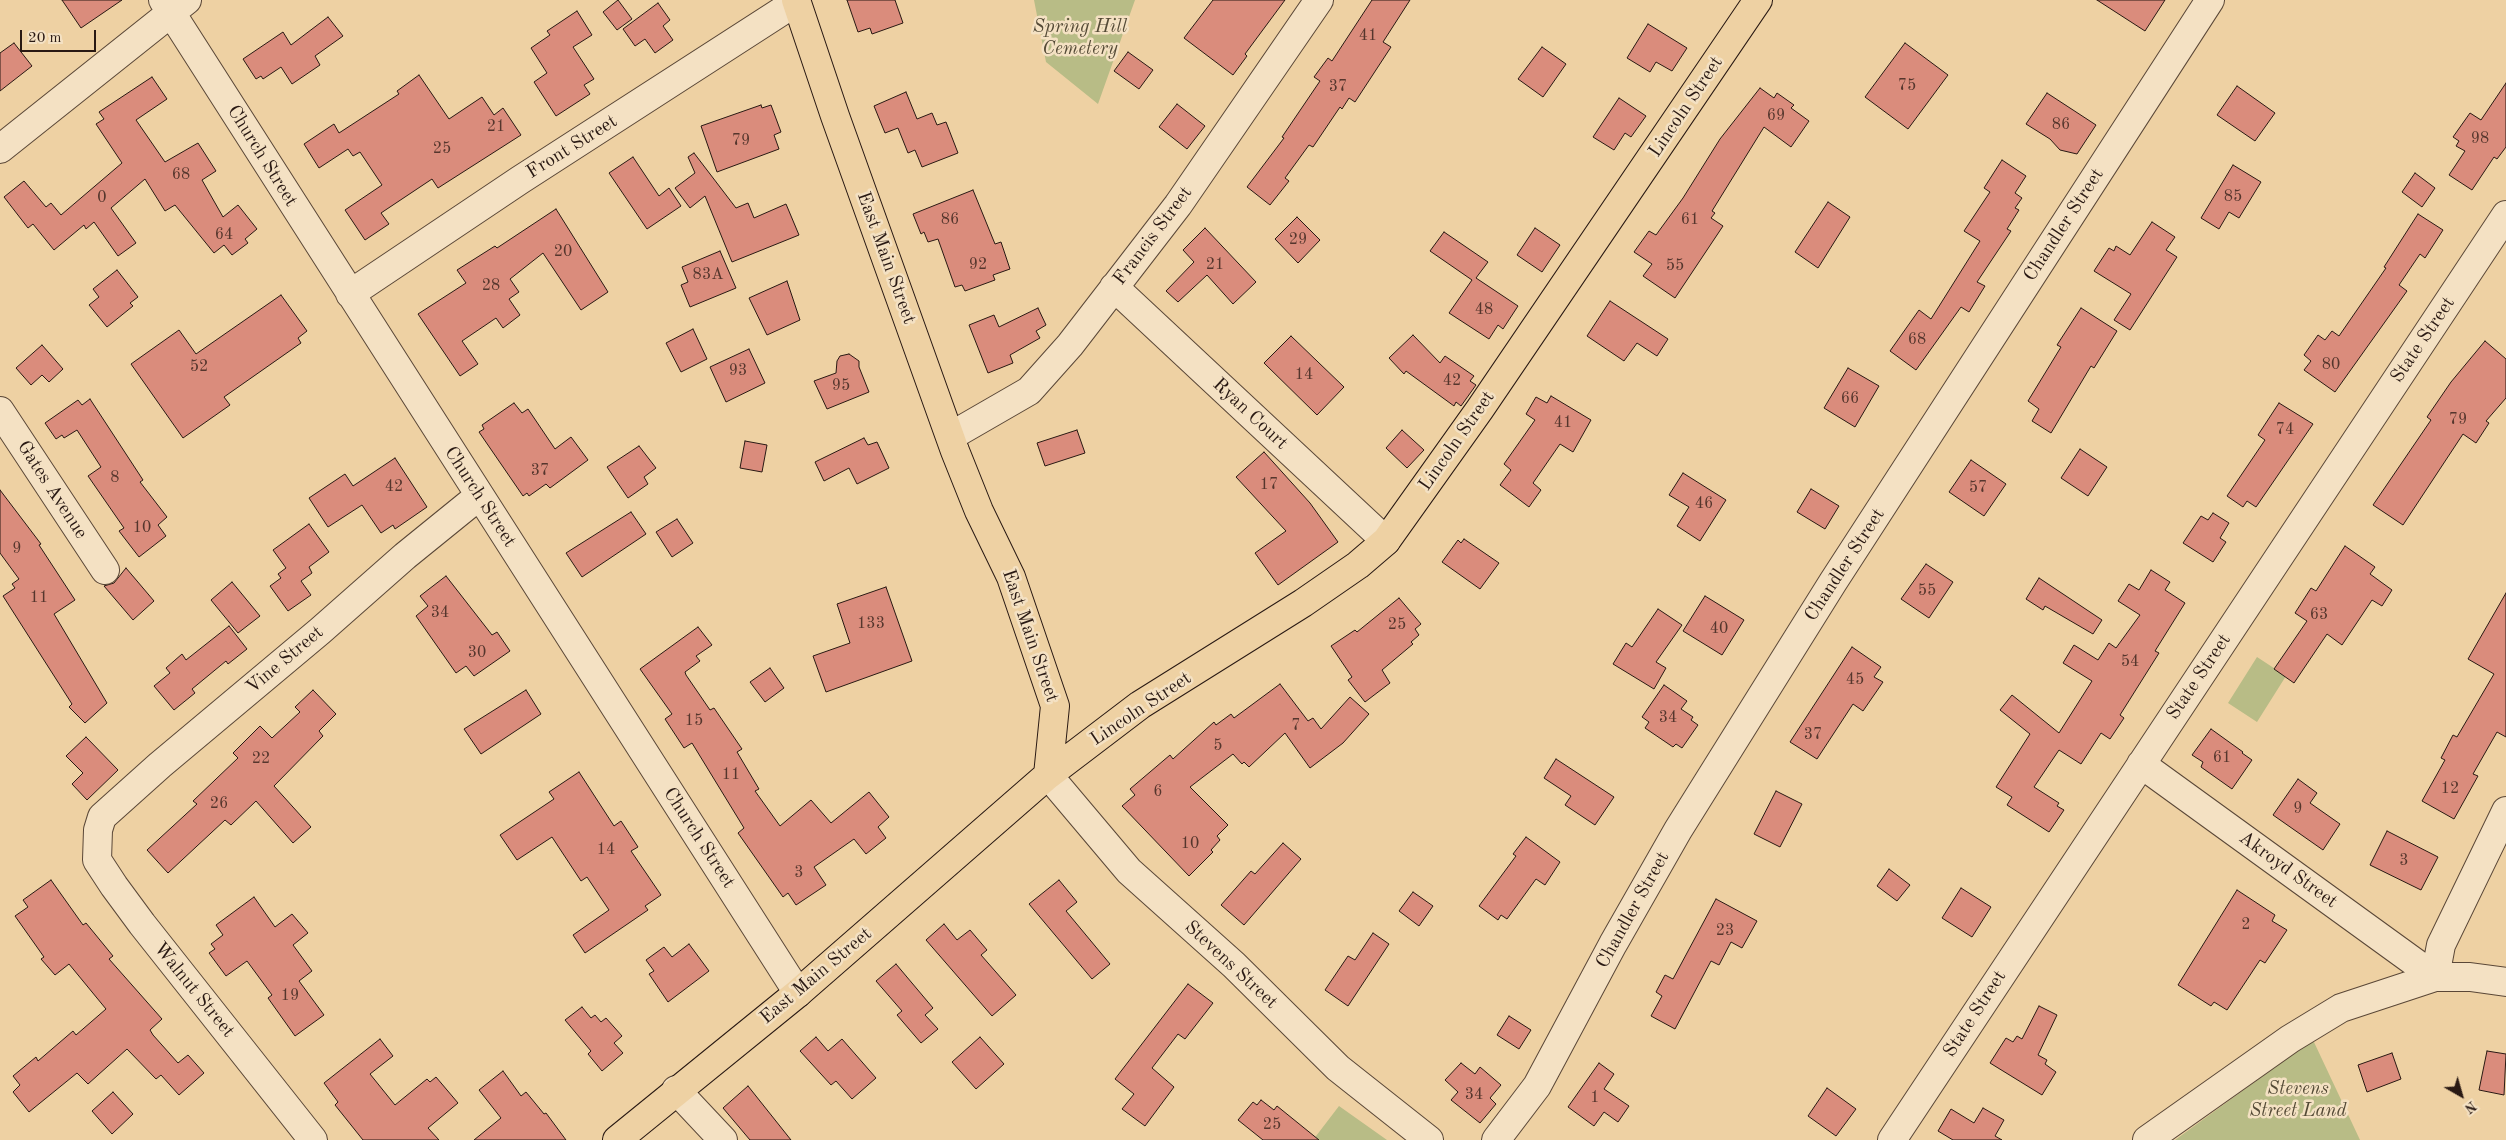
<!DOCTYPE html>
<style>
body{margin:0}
#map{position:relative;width:2506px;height:1140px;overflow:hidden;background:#eed1a3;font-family:"Old Standard TT",serif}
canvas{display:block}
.north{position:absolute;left:2436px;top:1070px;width:50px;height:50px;-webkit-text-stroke:4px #f4e1c3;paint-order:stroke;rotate:142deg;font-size:14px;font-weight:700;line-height:20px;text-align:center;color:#291913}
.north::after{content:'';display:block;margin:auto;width:18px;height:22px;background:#291913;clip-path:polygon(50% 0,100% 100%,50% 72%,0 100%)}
.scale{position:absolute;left:20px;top:30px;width:76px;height:22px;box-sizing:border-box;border:2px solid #291913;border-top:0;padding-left:6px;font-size:15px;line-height:18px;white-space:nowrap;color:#291913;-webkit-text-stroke:4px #f4e1c3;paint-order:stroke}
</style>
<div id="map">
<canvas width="2506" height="1140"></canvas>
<div class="north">N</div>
<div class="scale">20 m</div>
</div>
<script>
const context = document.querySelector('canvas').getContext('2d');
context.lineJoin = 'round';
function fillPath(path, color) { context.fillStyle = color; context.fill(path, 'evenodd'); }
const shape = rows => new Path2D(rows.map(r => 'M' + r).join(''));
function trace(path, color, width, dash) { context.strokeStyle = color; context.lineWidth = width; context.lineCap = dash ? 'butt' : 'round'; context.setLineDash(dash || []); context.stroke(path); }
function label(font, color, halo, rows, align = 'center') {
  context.font = font + ' "Old Standard TT",serif'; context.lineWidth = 5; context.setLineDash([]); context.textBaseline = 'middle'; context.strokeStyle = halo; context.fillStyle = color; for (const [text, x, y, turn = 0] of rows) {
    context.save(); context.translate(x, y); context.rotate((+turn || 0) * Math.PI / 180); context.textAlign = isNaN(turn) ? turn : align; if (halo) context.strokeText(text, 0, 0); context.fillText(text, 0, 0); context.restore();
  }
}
fillPath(shape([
 [1034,0,1135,0,1098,104,1046,62],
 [2257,657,2286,676,2257,722,2228,703],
 [2313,1040,2360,1140,2175,1140,2293,1054],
 [1339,1106,1387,1140,1313,1140]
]), '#b8bc86');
const building = shape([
 [62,0,122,0,81,28,62,0],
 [618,0,632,19,617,30,603,12,618,0],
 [847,0,895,0,903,23,872,34,870,28,858,32,847,0],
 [1213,0,1285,0,1245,54,1247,56,1233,75,1184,38,1213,0],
 [1372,0,1410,0,1383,42,1391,47,1355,102,1349,98,1342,109,1340,107,1313,147,1309,145,1285,178,1289,181,1270,205,1247,187,1284,138,1282,137,1320,81,1314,77,1328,58,1332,61,1372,0],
 [2097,0,2165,0,2145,31,2097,0],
 [658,3,670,20,663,26,673,40,655,53,645,39,635,46,623,29,658,3],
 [577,11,592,35,573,47,594,79,584,85,590,94,556,116,534,82,547,73,531,48,550,35,547,31,577,11],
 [328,17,343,36,315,56,320,65,292,84,281,67,263,79,261,76,256,79,243,59,283,32,291,45,328,17],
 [1648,24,1687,48,1672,71,1656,62,1650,72,1627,58,1648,24],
 [14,43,32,66,0,91,0,53,14,43],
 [1905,43,1948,75,1908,129,1865,97,1905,43],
 [1542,47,1566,64,1543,97,1518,79,1542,47],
 [1128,52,1153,70,1139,89,1114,71,1128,52],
 [419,75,449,119,482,97,494,115,503,108,521,135,438,188,432,179,381,213,389,224,365,240,345,210,382,185,360,152,353,156,348,149,319,168,304,144,334,124,339,133,399,94,397,91,419,75],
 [152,77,167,99,136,120,165,162,198,143,216,171,202,180,223,217,238,205,257,229,245,239,248,243,232,255,224,245,214,253,175,205,165,211,145,179,111,208,136,243,118,256,94,222,86,229,84,225,54,250,33,224,28,228,4,197,24,181,46,207,51,203,61,215,122,163,96,124,104,119,99,112,152,77],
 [2506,83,2506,147,2497,159,2494,157,2472,190,2449,175,2465,151,2456,146,2459,141,2453,137,2470,113,2481,120,2506,83],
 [2237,86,2275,113,2255,141,2217,115,2237,86],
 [1760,88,1774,98,1777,93,1794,105,1791,108,1809,121,1791,147,1764,127,1712,211,1715,213,1711,218,1723,226,1675,298,1643,276,1652,264,1634,252,1649,231,1656,235,1683,198,1720,139,1760,88],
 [906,92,917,119,932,113,937,125,946,122,958,153,922,167,915,150,908,153,898,128,885,133,874,106,906,92],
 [2047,93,2096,125,2077,154,2060,150,2050,139,2026,124,2047,93],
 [1619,98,1646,116,1631,137,1625,133,1614,150,1593,137,1619,98],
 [1177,104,1205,126,1187,149,1159,127,1177,104],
 [761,105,762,108,771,105,781,132,774,135,779,149,717,172,701,126,761,105],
 [694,153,736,208,748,203,754,218,786,204,799,235,732,262,705,196,690,208,675,188,695,173,688,157,694,153],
 [633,157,659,196,669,188,681,206,647,229,609,173,633,157],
 [2002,160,2026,176,2015,193,2022,198,2015,208,2019,210,2007,229,2011,231,1977,282,1985,286,1969,312,1961,307,1916,370,1890,351,1919,310,1931,319,1980,241,1964,231,1990,192,1984,188,2002,160],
 [2233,165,2261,182,2239,218,2229,212,2219,229,2201,218,2233,165],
 [2415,173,2435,188,2422,207,2402,192,2415,173],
 [973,190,995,244,1001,242,1010,269,993,275,995,280,965,291,962,285,955,287,938,239,928,242,924,232,921,234,913,214,973,190],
 [1828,202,1850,217,1818,268,1795,252,1828,202],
 [556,209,608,292,581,310,543,253,510,279,519,292,509,299,520,315,503,328,496,318,462,341,478,364,460,376,418,314,466,283,457,270,495,246,497,248,556,209],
 [2418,214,2443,230,2425,258,2420,254,2399,285,2407,291,2335,392,2304,370,2311,361,2304,355,2318,335,2325,340,2332,331,2339,336,2386,268,2384,267,2418,214],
 [1297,217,1320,240,1298,263,1275,239,1297,217],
 [2152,222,2175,237,2166,250,2177,257,2130,330,2114,320,2131,294,2094,271,2109,248,2114,251,2116,246,2130,255,2152,222],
 [1205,228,1256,282,1233,304,1207,275,1178,302,1166,291,1194,262,1183,250,1205,228],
 [1535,228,1560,245,1542,272,1517,255,1535,228],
 [1444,232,1488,262,1476,278,1518,306,1503,329,1498,325,1489,339,1449,313,1472,280,1430,251,1444,232],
 [720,251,736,288,690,307,681,285,688,282,682,267,720,251],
 [117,270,138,297,130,303,133,306,107,327,89,305,99,297,93,289,117,270],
 [787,281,800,320,767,335,749,298,787,281],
 [281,295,307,331,298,338,301,343,224,397,230,405,183,438,131,364,179,330,196,354,281,295],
 [1610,301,1668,339,1657,356,1637,343,1624,361,1587,336,1610,301],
 [1038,308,1046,325,1036,331,1040,338,1010,355,1013,363,988,373,969,325,994,315,999,327,1038,308],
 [2081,308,2117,331,2094,368,2091,366,2051,433,2032,421,2039,409,2028,401,2061,347,2057,345,2081,308],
 [693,329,707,359,681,372,666,343,693,329],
 [1413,335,1440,363,1445,356,1474,376,1470,381,1476,385,1461,406,1456,402,1454,406,1406,371,1404,374,1389,358,1413,335],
 [1291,336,1344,387,1317,415,1264,363,1291,336],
 [2485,341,2506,359,2506,398,2486,421,2489,423,2476,443,2463,434,2403,525,2373,505,2431,420,2427,417,2451,382,2485,341],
 [42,345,63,369,49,382,42,375,31,385,16,368,42,345],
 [749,349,765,383,726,402,710,367,749,349],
 [849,354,859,361,859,367,869,392,827,409,814,381,836,373,837,361,840,356,849,354],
 [1848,368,1879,386,1855,427,1824,408,1848,368],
 [1551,396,1591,420,1573,452,1560,444,1533,483,1541,490,1529,507,1500,485,1511,470,1504,464,1535,420,1526,414,1536,397,1547,403,1551,396],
 [90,399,143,480,140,482,167,517,158,525,166,536,139,557,119,531,124,528,88,476,101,467,77,430,64,438,62,435,56,439,45,423,78,400,82,405,90,399],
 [514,403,522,413,528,409,555,449,571,437,588,460,550,488,546,484,529,496,527,493,523,496,479,432,484,429,482,425,514,403],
 [2279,403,2313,424,2256,507,2247,501,2243,507,2227,496,2265,440,2258,435,2279,403],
 [1077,430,1085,453,1045,466,1037,443,1077,430],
 [1402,430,1424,450,1407,468,1386,448,1402,430],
 [864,438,868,445,877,442,889,468,857,484,849,468,824,481,815,462,864,438],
 [745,441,767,445,762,472,740,468,745,441],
 [639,446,656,468,644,477,648,484,628,498,607,467,639,446],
 [2080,449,2107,467,2088,496,2061,478,2080,449],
 [1264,452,1310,503,1338,542,1278,585,1255,553,1286,531,1236,477,1264,452],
 [395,458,427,507,395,529,393,525,381,533,362,505,328,527,309,498,345,474,353,486,395,458],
 [1971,460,2006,484,1984,516,1949,492,1971,460],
 [1683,473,1726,500,1700,541,1677,526,1689,507,1669,495,1683,473],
 [1811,489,1839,506,1825,529,1797,512,1811,489],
 [0,490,41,544,39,545,75,600,54,614,107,703,85,723,69,707,72,704,3,596,15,588,12,584,19,579,0,553,0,490],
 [631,512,646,534,582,577,566,553,631,512],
 [2213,513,2229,523,2220,538,2226,542,2213,562,2183,543,2201,516,2208,520,2213,513],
 [677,519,693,543,672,557,656,532,677,519],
 [309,524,329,552,309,567,312,573,301,581,311,595,288,611,270,586,281,578,278,574,286,568,273,550,309,524],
 [1464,539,1499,563,1480,589,1442,562,1458,540,1461,543,1464,539],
 [2345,546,2375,567,2370,574,2392,590,2382,606,2372,600,2342,645,2327,634,2294,683,2274,669,2307,621,2295,613,2311,588,2316,591,2345,546],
 [1926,564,1953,582,1929,618,1901,599,1926,564],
 [126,568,154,601,133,620,104,586,114,583,126,568],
 [2151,570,2170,582,2165,590,2185,603,2155,651,2159,653,2120,715,2124,718,2110,739,2101,733,2081,764,2059,750,2034,787,2059,803,2057,806,2064,810,2049,832,2007,805,2012,797,1996,787,2030,734,2000,710,2012,695,2059,733,2092,681,2063,663,2074,645,2098,660,2109,643,2116,648,2140,615,2118,601,2129,584,2139,590,2151,570],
 [446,576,492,635,497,632,510,651,474,676,466,666,456,673,416,616,428,606,420,596,446,576],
 [2039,578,2102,620,2093,634,2045,606,2043,610,2026,599,2039,578],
 [232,582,260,616,238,633,211,600,232,582],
 [886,587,912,661,826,692,813,656,850,643,837,604,886,587],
 [2506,593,2506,737,2497,732,2473,774,2478,776,2454,819,2422,801,2445,760,2441,758,2453,735,2457,737,2494,674,2468,659,2506,593],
 [1705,596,1744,620,1722,655,1683,631,1705,596],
 [1399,598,1421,624,1415,629,1419,635,1411,642,1413,644,1382,670,1390,683,1365,702,1348,680,1352,677,1331,646,1355,630,1357,632,1399,598],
 [1658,609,1682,625,1656,662,1666,668,1654,689,1613,664,1626,643,1632,647,1658,609],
 [229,626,247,649,228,664,226,661,192,689,195,693,174,710,154,686,170,673,166,668,182,654,186,660,229,626],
 [698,627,712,645,696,656,700,661,685,672,686,675,710,710,714,708,742,749,737,752,759,789,755,791,780,826,811,800,831,823,869,792,889,817,878,827,886,838,866,854,854,839,814,867,826,885,796,905,788,893,783,897,738,833,744,828,692,743,684,748,665,719,672,714,640,669,698,627],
 [1852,647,1881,667,1874,677,1883,682,1863,711,1853,704,1817,759,1790,742,1852,647],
 [770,668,784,688,765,702,750,682,770,668],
 [1280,684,1308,721,1313,718,1321,729,1350,697,1369,714,1343,743,1310,768,1285,733,1249,767,1244,762,1242,764,1233,754,1190,787,1228,825,1217,836,1220,840,1211,850,1213,852,1189,876,1122,806,1135,795,1130,789,1170,755,1173,759,1214,722,1216,725,1231,714,1234,718,1280,684],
 [1664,685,1687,701,1681,709,1693,717,1691,720,1698,725,1682,748,1676,744,1673,747,1645,728,1649,722,1642,717,1664,685],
 [313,690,336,714,319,731,323,736,274,786,311,827,293,843,256,801,231,825,225,820,168,873,147,850,197,804,193,801,238,758,233,753,260,726,272,738,300,712,295,707,313,690],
 [526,690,541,714,481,754,464,729,526,690],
 [2211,729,2243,752,2242,753,2252,760,2232,789,2201,767,2203,762,2192,755,2211,729],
 [86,737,118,770,87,800,72,784,83,773,66,756,86,737],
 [1556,759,1614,797,1595,825,1565,805,1571,796,1544,778,1556,759],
 [579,772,614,826,621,821,638,847,631,851,661,895,645,906,648,910,585,953,573,935,609,910,587,877,581,881,552,837,517,860,500,835,554,799,549,792,579,772],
 [2298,779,2317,793,2310,803,2340,824,2323,850,2273,815,2298,779],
 [1776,791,1802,804,1780,847,1754,834,1776,791],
 [2387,831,2438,857,2421,890,2370,865,2387,831],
 [1526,837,1560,862,1545,885,1536,879,1507,919,1501,915,1498,920,1479,906,1516,856,1513,854,1526,837],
 [1283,843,1301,859,1244,925,1221,905,1251,871,1255,874,1283,843],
 [1889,869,1910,885,1897,901,1877,886,1889,869],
 [51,880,83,925,86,923,113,956,109,959,162,1019,150,1030,153,1035,178,1063,188,1055,204,1073,179,1095,161,1075,156,1079,127,1049,88,1084,77,1073,29,1112,13,1092,20,1085,13,1076,36,1057,38,1061,73,1031,76,1035,106,1009,69,964,55,975,41,959,44,957,15,916,28,907,23,900,51,880],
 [1059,880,1077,902,1066,911,1110,964,1092,979,1029,904,1059,880],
 [1961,888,1991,907,1972,937,1942,918,1961,888],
 [2237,890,2275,915,2272,921,2287,930,2265,963,2260,960,2227,1010,2214,1002,2211,1006,2178,985,2237,890],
 [1413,892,1433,906,1419,926,1399,911,1413,892],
 [254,897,275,927,292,914,308,933,293,945,312,971,299,981,324,1015,295,1036,268,998,272,995,247,961,226,976,209,953,215,949,211,944,223,935,216,925,254,897],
 [1716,899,1757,921,1742,948,1731,942,1719,965,1711,961,1675,1029,1651,1016,1662,996,1656,992,1665,975,1673,979,1716,899],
 [944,924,957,940,970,930,987,950,981,955,1016,995,992,1016,926,940,944,924],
 [1373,933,1389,944,1348,1006,1325,990,1348,956,1355,960,1373,933],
 [689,944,709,971,668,1002,649,974,654,971,646,960,664,947,672,957,689,944],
 [896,964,933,1008,925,1015,938,1029,921,1043,897,1015,902,1011,876,981,896,964],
 [1188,984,1213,1003,1185,1039,1178,1034,1152,1068,1174,1087,1145,1126,1122,1109,1134,1094,1115,1079,1188,984],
 [2039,1006,2057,1015,2038,1055,2047,1060,2045,1064,2056,1072,2042,1095,1990,1063,2006,1038,2013,1042,2017,1036,2022,1039,2039,1006],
 [582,1007,591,1018,595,1015,601,1022,606,1018,622,1036,614,1043,623,1053,602,1071,588,1054,591,1051,565,1020,582,1007],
 [1509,1016,1531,1030,1519,1049,1497,1035,1509,1016],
 [816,1037,828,1051,842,1039,876,1078,852,1099,836,1081,831,1085,800,1051,816,1037],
 [980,1037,1004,1064,976,1089,952,1062,980,1037],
 [380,1039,393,1056,370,1074,395,1105,427,1079,430,1082,436,1077,458,1103,428,1128,439,1140,363,1140,335,1105,338,1102,324,1083,380,1039],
 [2487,1051,2506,1054,2504,1095,2479,1090,2487,1051],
 [2392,1053,2401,1079,2367,1092,2358,1065,2392,1053],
 [1461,1063,1475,1074,1480,1067,1501,1085,1490,1098,1496,1104,1480,1123,1451,1100,1458,1092,1445,1080,1461,1063],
 [1599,1063,1614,1074,1604,1089,1629,1106,1618,1122,1604,1112,1594,1126,1568,1107,1599,1063],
 [503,1071,521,1096,526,1092,544,1114,546,1113,566,1140,474,1140,501,1118,479,1090,503,1071],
 [748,1086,791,1140,750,1140,723,1108,748,1086],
 [1827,1088,1856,1109,1836,1136,1808,1116,1827,1088],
 [113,1092,133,1114,112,1134,92,1111,113,1092],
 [1261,1100,1274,1110,1277,1106,1319,1140,1263,1140,1238,1120,1253,1102,1257,1105,1261,1100],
 [1983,1108,2004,1120,1995,1136,2002,1140,1953,1140,1938,1131,1951,1109,1974,1123,1983,1108]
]);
fillPath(building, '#da8c7c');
trace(building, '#291913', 1);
const minor = shape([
 [163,0,798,993],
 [0,149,187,0],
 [1114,287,1386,541],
 [350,294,520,180,796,2],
 [0,411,105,570],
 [951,436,1029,391,1070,345,1178,205,1319,0],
 [2141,764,2435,977,2441,945,2506,811],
 [1048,775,1129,871,1234,965,1338,1068,1429,1140],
 [676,1090,723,1140],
 [313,1140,142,924,114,886,97,860,98,830,102,817,160,765,320,631,405,556,479,496],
 [1496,1140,1537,1086,1613,944,1678,830,1833,582,2210,0],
 [1892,1140,2506,215],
 [2147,1140,2290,1039,2341,1008,2435,977,2470,977,2506,982]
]);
const major = shape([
 [796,0,835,116,955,451,979,511,1011,577,1055,706,1048,775],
 [617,1140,798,993,1048,775,1140,705,1303,603,1358,565,1386,541,1480,409,1758,0]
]);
trace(minor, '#5a4737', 30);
trace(major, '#291913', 30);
trace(minor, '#f4e1c3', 28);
trace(major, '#eed1a3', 28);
label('16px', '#55362d', null, [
 ["41",1368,36],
 ["75",1907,86],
 ["37",1338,87],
 ["69",1776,116],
 ["86",2061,125],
 ["21",496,127],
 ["98",2480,139],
 ["79",741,141],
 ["25",442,149],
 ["68",181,175],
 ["85",2233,197],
 ["0",102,198],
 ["86",950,220],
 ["61",1690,220],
 ["64",224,235],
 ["29",1298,240],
 ["20",563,252],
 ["92",978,265],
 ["21",1215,265],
 ["55",1675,266],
 ["83A",708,275],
 ["28",491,286],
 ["48",1484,310],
 ["68",1917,340],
 ["80",2331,365],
 ["52",199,367],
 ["93",738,371],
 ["14",1304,375],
 ["42",1452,381],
 ["95",841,386],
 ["66",1850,399],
 ["79",2458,420],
 ["41",1563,423],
 ["74",2285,430],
 ["37",540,471],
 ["8",115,478],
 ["17",1269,485],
 ["42",394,487],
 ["57",1978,488],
 ["46",1704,504],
 ["10",142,528],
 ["9",17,549],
 ["55",1927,591],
 ["11",39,598],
 ["34",440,613],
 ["63",2319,615],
 ["133",871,624],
 ["25",1397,625],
 ["40",1719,629],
 ["30",477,653],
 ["54",2130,662],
 ["45",1855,680],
 ["34",1668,718],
 ["15",694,721],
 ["7",1296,726],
 ["37",1813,735],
 ["5",1218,746],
 ["61",2222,758],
 ["22",261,759],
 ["11",731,775],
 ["12",2450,789],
 ["6",1158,792],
 ["26",219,804],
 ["9",2298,809],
 ["10",1190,844],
 ["14",606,850],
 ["3",2404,861],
 ["3",799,873],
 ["2",2246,925],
 ["23",1725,931],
 ["19",290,996],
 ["34",1474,1095],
 ["1",1595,1098],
 ["25",1272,1125]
]);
label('italic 19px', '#544a36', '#f4e1c3', [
 ["Spring Hill",1080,27],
 ["Cemetery",1080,49],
 ["Stevens",2298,1089],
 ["Street Land",2298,1111]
]);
label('19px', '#291913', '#f4e1c3', [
 ["Lincoln Street",1686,107,-56],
 ["Front Street",572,147,-32],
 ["Church Street",262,156,58],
 ["Chandler Street",2064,225,-57],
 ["Francis Street",1153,236,-53],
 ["East Main Street",886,258,70],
 ["State Street",2423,340,-56],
 ["Ryan Court",1250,414,43],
 ["Lincoln Street",1457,441,-55],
 ["Gates Avenue",52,490,57],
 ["Church Street",480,497,57],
 ["Chandler Street",1845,565,-57],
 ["East Main Street",1030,636,71],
 ["Vine Street",285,660,-40],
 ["State Street",2199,677,-56],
 ["Lincoln Street",1141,709,-34],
 ["Church Street",699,838,57],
 ["Akroyd Street",2288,870,36],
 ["Chandler Street",1633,910,-61],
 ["Stevens Street",1231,965,43],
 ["East Main Street",816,976,-40],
 ["Walnut Street",194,990,51],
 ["State Street",1975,1014,-57]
]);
</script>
